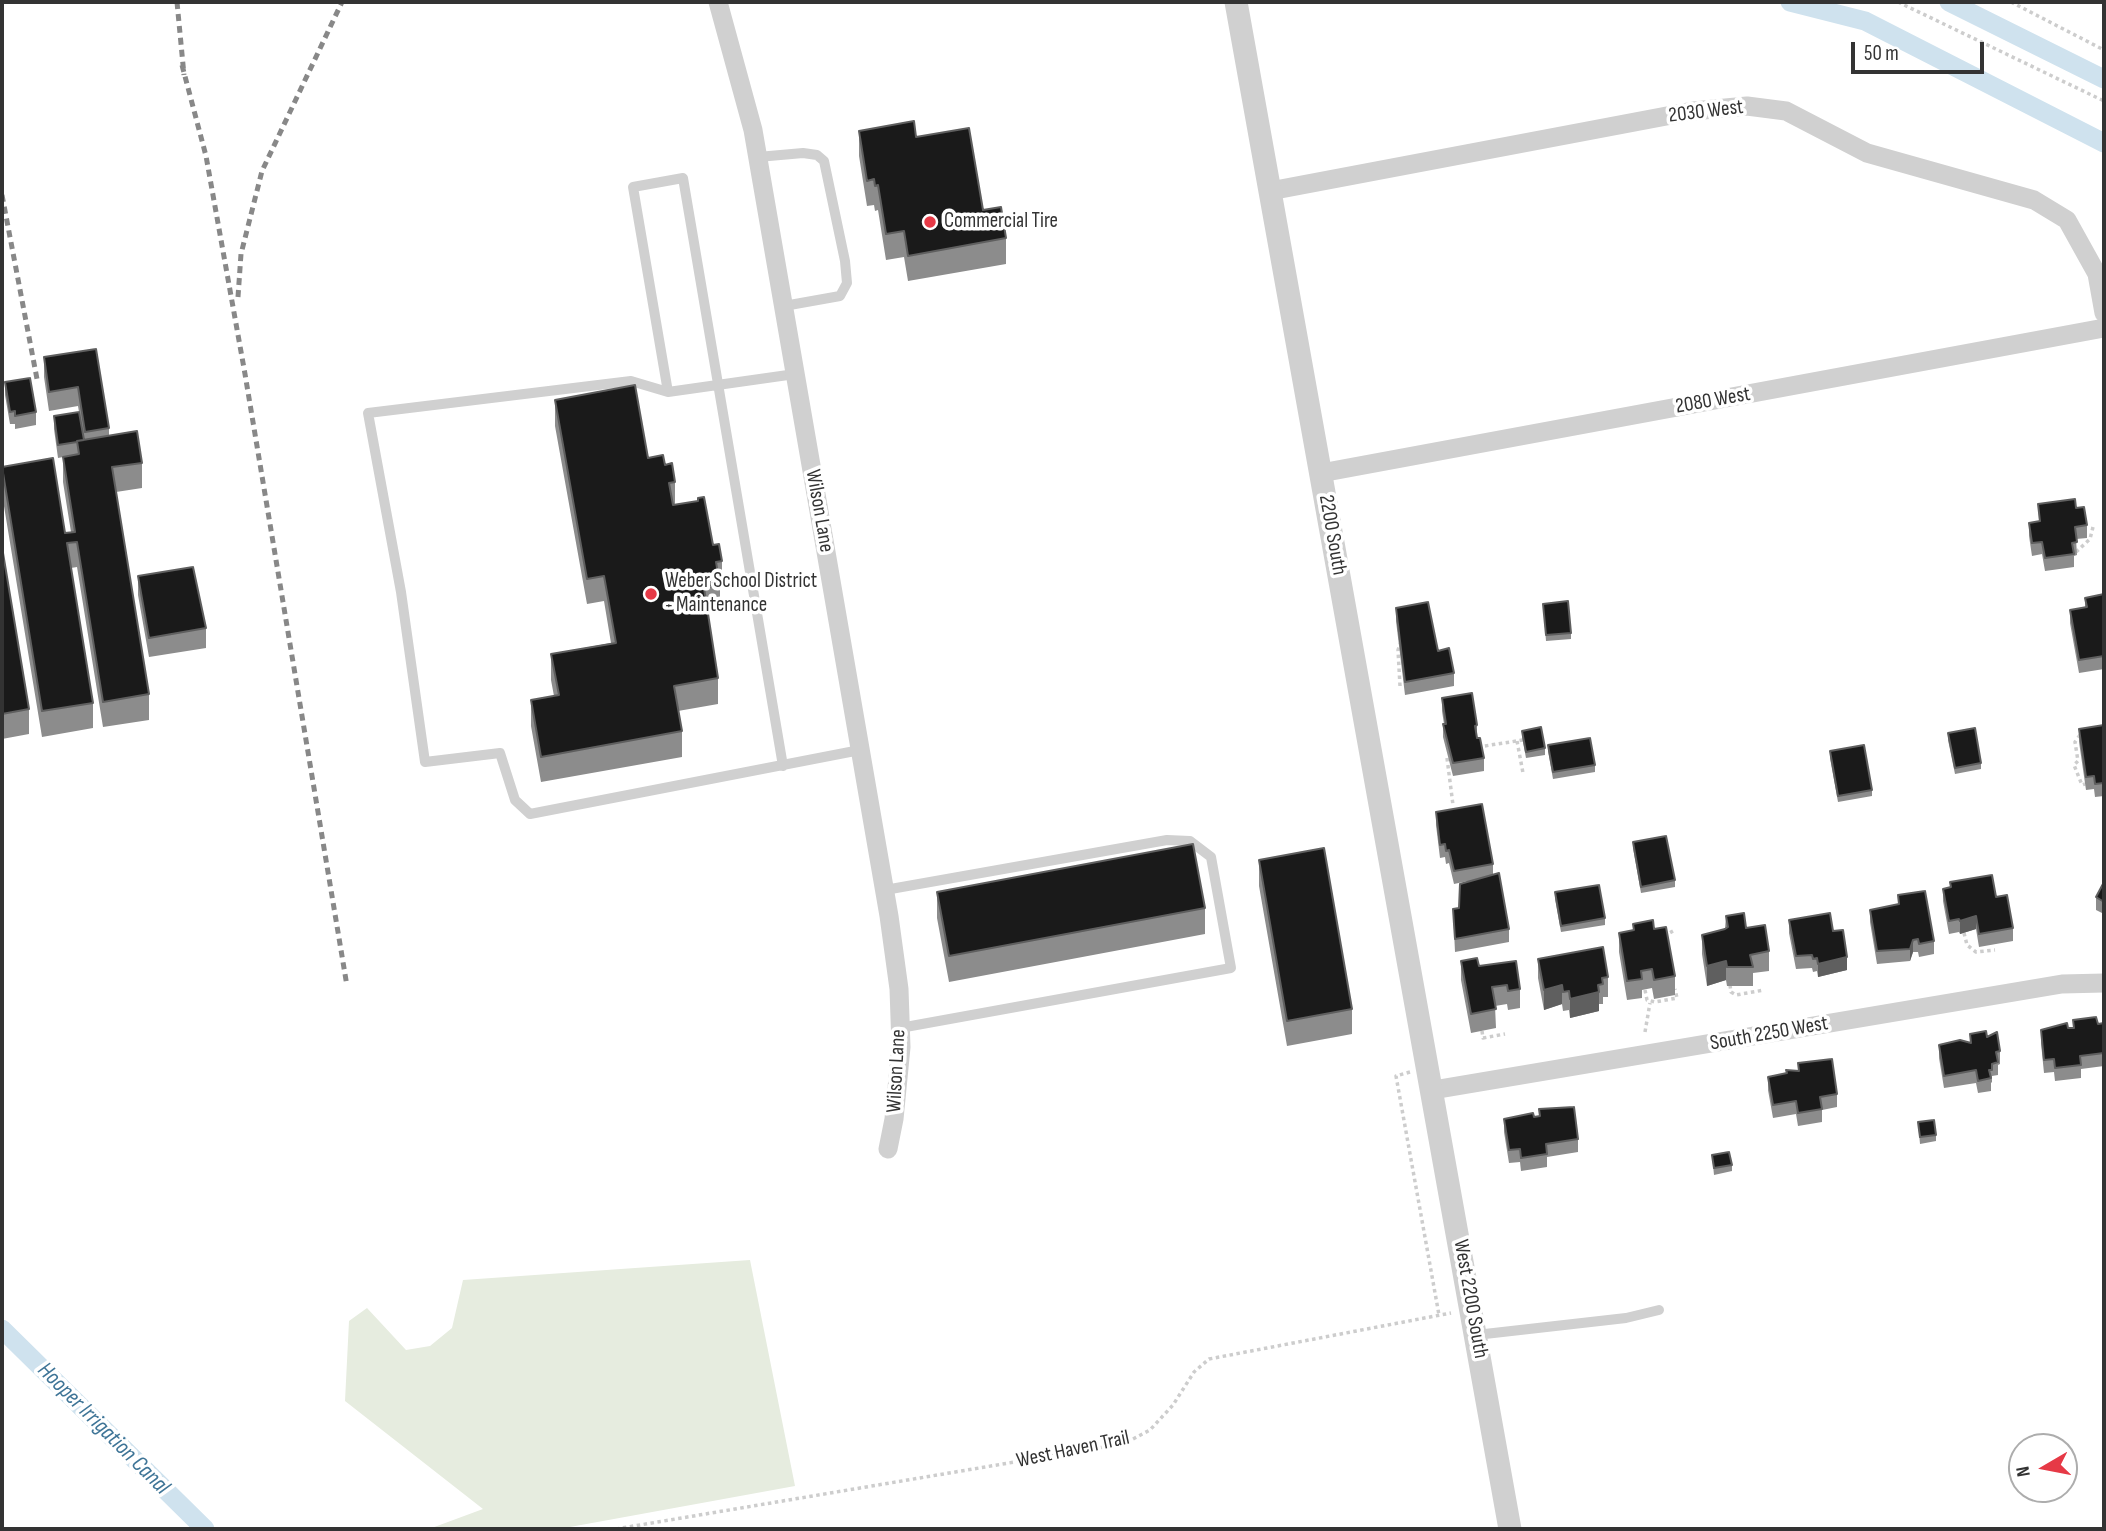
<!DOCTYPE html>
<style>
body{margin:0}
#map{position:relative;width:2106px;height:1531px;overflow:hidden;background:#fff;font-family:"Sofia Sans Condensed",sans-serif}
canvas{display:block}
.frame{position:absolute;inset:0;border:4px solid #333;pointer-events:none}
.north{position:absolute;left:2008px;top:1433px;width:70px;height:70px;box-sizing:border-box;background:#fff;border:2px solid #adadad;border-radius:50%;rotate:260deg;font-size:19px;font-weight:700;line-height:28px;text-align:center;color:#333}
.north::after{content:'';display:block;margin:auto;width:24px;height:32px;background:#e63946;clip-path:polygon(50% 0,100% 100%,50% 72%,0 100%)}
.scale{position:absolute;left:1851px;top:42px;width:133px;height:32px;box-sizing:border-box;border:4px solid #333;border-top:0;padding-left:9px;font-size:21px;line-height:24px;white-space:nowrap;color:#333;-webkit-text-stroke:5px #fff;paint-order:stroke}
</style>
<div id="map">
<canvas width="2106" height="1531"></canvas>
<div class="frame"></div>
<div class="north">N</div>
<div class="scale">50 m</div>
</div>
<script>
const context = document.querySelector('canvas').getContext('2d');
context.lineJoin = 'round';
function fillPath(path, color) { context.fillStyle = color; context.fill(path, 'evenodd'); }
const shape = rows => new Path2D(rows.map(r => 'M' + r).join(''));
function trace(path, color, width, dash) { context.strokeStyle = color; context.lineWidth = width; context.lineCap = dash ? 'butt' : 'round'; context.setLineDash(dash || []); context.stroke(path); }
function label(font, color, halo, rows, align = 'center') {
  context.font = font + ' "Sofia Sans Condensed",sans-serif'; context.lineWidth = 7; context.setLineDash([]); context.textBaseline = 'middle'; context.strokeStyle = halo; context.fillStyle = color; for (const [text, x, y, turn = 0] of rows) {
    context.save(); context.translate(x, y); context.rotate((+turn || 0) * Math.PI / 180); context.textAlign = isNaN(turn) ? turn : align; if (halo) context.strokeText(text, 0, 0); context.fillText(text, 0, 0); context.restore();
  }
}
fillPath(shape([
 [750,1260,795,1486,559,1529,429,1529,483,1509,345,1401,349,1321,367,1308,406,1350,430,1346,452,1328,463,1280]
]), '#e6ecdf');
trace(shape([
 [1790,2,1865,21,2104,143],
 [1949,2,2104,79],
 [2,1329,205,1529]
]), '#cfe2ee', 19);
trace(shape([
 [1898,2,2104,101],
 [2011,2,2104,50],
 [2076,552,2090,539,2093,527],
 [1400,686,1398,650,1401,642],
 [2080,735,2075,742,2078,761,2074,765,2082,785,2085,784],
 [1517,741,1523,773],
 [1478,747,1523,740],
 [1447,758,1453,805],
 [1964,933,1967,945,1976,952,1995,950],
 [1664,936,1673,931],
 [1730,985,1731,992,1736,995,1764,990],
 [1645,990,1647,1000,1655,1002,1677,998,1675,989],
 [1482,1031,1483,1038,1505,1034],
 [1645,1032,1650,1003],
 [1410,1072,1396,1076,1439,1315],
 [616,1529,1104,1447,1133,1439,1150,1430,1173,1405,1194,1372,1209,1359,1451,1313]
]), '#cdcdcd', 3.5, [3.5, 3.5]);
trace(shape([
 [758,157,803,153,817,155,824,161,845,261,847,283,840,296,784,306],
 [795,374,668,392,631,381,368,413,401,592,425,762,500,753,515,800,530,814,860,750],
 [668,392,633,187,683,178,783,766],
 [885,890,1167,840,1190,841,1211,857,1231,968,900,1028],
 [1476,1335,1626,1318,1659,1310]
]), '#d0d0d0', 10);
trace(shape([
 [718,2,753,130,889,916,899,989,901,1047,894,1119,888,1149],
 [1270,191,1693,111,1747,106,1786,111,1867,153,2034,200,2067,220,2097,274,2104,313],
 [1321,473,2104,328],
 [1433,1090,2062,984,2104,983]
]), '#d0d0d0', 19);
trace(shape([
 [1236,2,1510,1529]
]), '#d0d0d0', 23);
trace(shape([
 [177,2,184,75],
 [182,65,206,156,245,374,347,986],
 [2,195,37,379],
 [238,297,241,254,262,171,342,2]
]), '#888', 5, [7, 5]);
fillPath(shape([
 [859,131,983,210,1006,238,1006,264,908,281,904,257,886,260,878,210,875,211,874,205,867,206,859,156],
 [96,349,109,428,109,436,142,463,142,488,116,492,149,694,149,720,103,727,77,567,71,568,93,703,93,728,42,737,2,494,2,467,65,533,71,532,63,482,63,457,58,458,54,429,54,416,79,412,78,406,49,411,44,377,44,357],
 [5,382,36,412,36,425,15,429,15,424,10,424,5,395],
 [555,400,648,458,665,465,675,482,675,505,713,545,722,561,722,587,720,587,720,610,708,612,718,678,718,704,678,711,682,731,682,757,541,782,531,726,531,700,554,696,551,680,551,654,611,643,604,601,587,604,555,426],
 [2038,504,2076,508,2087,525,2087,538,2076,539,2077,555,2074,556,2074,567,2045,571,2042,554,2032,556,2029,536,2029,523,2039,521],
 [2,547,29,709,29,734,2,739],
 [138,576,206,628,206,648,149,657,138,595],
 [2104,594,2104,669,2079,673,2070,623,2070,610,2085,607,2085,598],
 [1543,604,1571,633,1571,639,1546,641],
 [1396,608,1454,673,1454,686,1405,695,1396,621],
 [1442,698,1477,725,1477,738,1484,758,1484,771,1453,776,1443,737,1443,724,1444,724,1442,711],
 [2104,725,2104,796,2095,797,2094,789,2086,790,2079,742,2079,729],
 [1522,731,1545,748,1545,755,1526,758,1522,737],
 [1948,733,1981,763,1981,769,1955,774,1948,740],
 [1548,745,1595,765,1595,772,1553,779,1548,751],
 [1830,751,1872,790,1872,796,1838,802,1830,758],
 [1436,812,1493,864,1493,875,1509,929,1509,942,1455,952,1453,909,1459,908,1468,881,1454,884,1449,863,1446,864,1445,857,1440,858,1436,825],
 [1633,842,1675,880,1675,887,1641,893,1633,848],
 [1259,860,1352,1009,1352,1034,1287,1046,1259,886],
 [2104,868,2104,914,2096,910,2096,897,2102,885,2102,872],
 [1950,882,1996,897,2013,928,2013,941,1979,947,1976,929,1960,934,1959,932,1949,934,1943,901,1943,889,1950,887],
 [937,892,1205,908,1205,934,949,982,937,918],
 [1555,892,1605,918,1605,925,1561,932,1555,899],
 [1898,895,1934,941,1934,954,1919,957,1918,952,1913,952,1910,961,1877,964,1870,922,1870,910,1898,905],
 [1726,916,1746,928,1769,951,1769,971,1753,973,1753,986,1727,986,1726,980,1707,986,1702,954,1702,935,1725,929],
 [1789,920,1833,931,1847,970,1818,977,1817,971,1813,972,1812,968,1796,969,1789,933],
 [1633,924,1654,929,1675,976,1675,995,1654,999,1652,988,1642,990,1642,998,1627,1000,1619,952,1619,933,1633,930],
 [1538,959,1608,977,1608,997,1603,997,1603,1004,1599,1004,1599,1011,1570,1018,1569,1010,1563,1011,1562,1004,1544,1010,1538,978],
 [1461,961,1479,966,1520,989,1520,1008,1508,1010,1507,1004,1495,1006,1496,1028,1471,1033,1461,980],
 [2073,1020,2098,1024,2104,1023,2104,1066,2081,1069,2081,1078,2055,1081,2054,1072,2044,1073,2041,1043,2041,1030,2073,1028],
 [1970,1034,2000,1051,2000,1064,1998,1065,1998,1075,1992,1076,1992,1082,1991,1083,1991,1091,1978,1093,1976,1083,1944,1088,1939,1058,1939,1045,1970,1043],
 [1798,1063,1837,1094,1837,1107,1822,1110,1822,1122,1798,1126,1796,1114,1773,1118,1768,1090,1768,1077,1798,1071],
 [1539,1109,1578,1139,1578,1152,1547,1157,1547,1167,1521,1171,1520,1162,1509,1163,1504,1132,1504,1119,1539,1116],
 [1918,1122,1936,1135,1936,1141,1920,1144],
 [1712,1155,1732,1165,1732,1171,1714,1175]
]), '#8c8c8c');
fillPath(shape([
 [1976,916,1976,929,1960,934,1960,921],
 [1913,940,1913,952,1910,961,1910,949],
 [1847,957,1847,970,1818,977,1818,964],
 [1726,961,1726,980,1707,986,1707,966],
 [1562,985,1562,1004,1544,1010,1544,990],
 [1599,992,1599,1011,1570,1018,1570,999]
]), '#5f5f5f');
const building = shape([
 [914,121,916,137,969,128,983,210,1001,207,1006,238,908,256,904,231,886,234,878,185,875,186,874,179,867,181,859,131,914,121],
 [96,349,109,428,85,432,78,387,49,392,44,357,96,349],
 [30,378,36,412,15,416,15,411,10,412,5,382,30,378],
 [635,385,648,458,663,455,665,465,672,463,675,482,669,483,673,505,698,501,698,498,704,497,713,545,719,544,722,561,716,562,720,585,704,588,718,678,674,686,682,731,541,757,531,700,559,695,551,654,616,643,604,576,587,579,555,400,635,385],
 [79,412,84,440,77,441,77,442,58,445,54,416,79,412],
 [137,431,142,463,112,467,149,694,103,702,77,542,67,543,93,703,42,711,2,467,53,458,65,533,75,532,63,457,79,454,77,441,137,431],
 [2075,499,2076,508,2084,507,2087,525,2075,527,2077,542,2072,543,2074,554,2045,558,2042,542,2032,543,2029,523,2040,521,2038,504,2075,499],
 [2,547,29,709,2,714,2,547],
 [193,567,206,628,149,638,138,576,193,567],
 [2104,594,2104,656,2079,660,2070,610,2087,607,2085,598,2104,594],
 [1568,601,1571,633,1546,635,1543,604,1568,601],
 [1428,602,1438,651,1449,648,1454,673,1405,682,1396,608,1428,602],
 [1472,693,1477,725,1475,726,1477,738,1480,738,1484,758,1453,763,1443,724,1446,724,1442,698,1472,693],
 [2104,725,2104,783,2095,784,2094,776,2086,777,2079,729,2104,725],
 [1541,727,1545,748,1526,752,1522,731,1541,727],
 [1975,728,1981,763,1955,768,1948,733,1975,728],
 [1590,738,1595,765,1553,772,1548,745,1590,738],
 [1864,745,1872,790,1838,796,1830,751,1864,745],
 [1482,804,1493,864,1454,871,1449,850,1446,851,1445,844,1440,845,1436,812,1482,804],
 [1666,836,1675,880,1641,887,1633,842,1666,836],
 [1193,844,1205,908,949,956,937,892,1193,844],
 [1324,848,1352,1009,1287,1021,1259,860,1324,848],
 [1499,873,1509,929,1455,939,1453,909,1459,908,1460,884,1499,873],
 [1992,875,1996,897,2007,895,2013,928,1979,934,1976,916,1960,921,1959,919,1949,921,1943,889,1951,887,1950,882,1992,875],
 [2104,882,2104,902,2096,897,2104,882],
 [1599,885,1605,918,1561,926,1555,892,1599,885],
 [1925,891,1934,941,1919,944,1918,939,1913,940,1910,949,1877,951,1870,910,1899,904,1898,895,1925,891],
 [1744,913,1746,928,1765,925,1769,951,1750,955,1753,967,1727,967,1726,961,1707,966,1702,935,1725,929,1728,927,1726,916,1744,913],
 [1830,913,1833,931,1843,930,1847,957,1818,964,1817,958,1813,959,1812,955,1796,956,1789,920,1830,913],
 [1653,920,1654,929,1666,927,1675,976,1654,980,1652,969,1641,971,1642,979,1627,981,1619,933,1634,930,1633,924,1653,920],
 [1603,947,1608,977,1602,978,1603,984,1598,985,1599,992,1570,999,1569,991,1563,992,1562,985,1544,990,1538,959,1603,947],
 [1477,958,1479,966,1516,961,1520,989,1508,991,1507,985,1492,987,1496,1009,1471,1014,1461,961,1477,958],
 [2096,1017,2098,1024,2104,1023,2104,1053,2080,1056,2081,1065,2055,1068,2054,1059,2044,1060,2041,1030,2067,1023,2068,1028,2074,1028,2073,1020,2096,1017],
 [1986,1031,1987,1037,1997,1032,2000,1051,1996,1052,1998,1062,1992,1064,1992,1070,1989,1070,1991,1078,1978,1081,1976,1070,1944,1076,1939,1045,1960,1040,1971,1043,1970,1034,1986,1031],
 [1832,1059,1837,1094,1820,1097,1822,1109,1798,1113,1796,1101,1773,1105,1768,1077,1787,1073,1786,1070,1799,1071,1798,1063,1832,1059],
 [1574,1107,1578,1139,1546,1144,1547,1154,1521,1158,1520,1149,1509,1150,1504,1119,1533,1113,1534,1117,1540,1116,1539,1109,1574,1107],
 [1934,1120,1936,1135,1920,1137,1918,1122,1934,1120],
 [1729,1152,1732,1165,1714,1168,1712,1155,1729,1152]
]);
fillPath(building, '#1a1a1a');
trace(building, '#5f5f5f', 2);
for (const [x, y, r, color] of [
 [930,222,7,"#e63946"],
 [651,594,7,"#e63946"]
]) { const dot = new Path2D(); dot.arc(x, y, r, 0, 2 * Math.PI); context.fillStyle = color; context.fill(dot); trace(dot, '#fff', 2.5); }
label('21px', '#333', '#fff', [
 ["2030 West",1706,112,-7],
 ["2080 West",1713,401,-10],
 ["Wilson Lane",819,511,80],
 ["2200 South",1332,535,80],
 ["South 2250 West",1769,1034,-10],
 ["Wilson Lane",897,1071,-87],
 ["West 2200 South",1470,1299,80],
 ["West Haven Trail",1073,1450,-12]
]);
label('21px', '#333', '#fff', [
 ["Commercial Tire",944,222],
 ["Weber School District",665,582],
 ["- Maintenance",665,606]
], 'left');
label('italic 23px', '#3f7597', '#fff', [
 ["Hooper Irrigation Canal",103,1429,45]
]);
</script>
